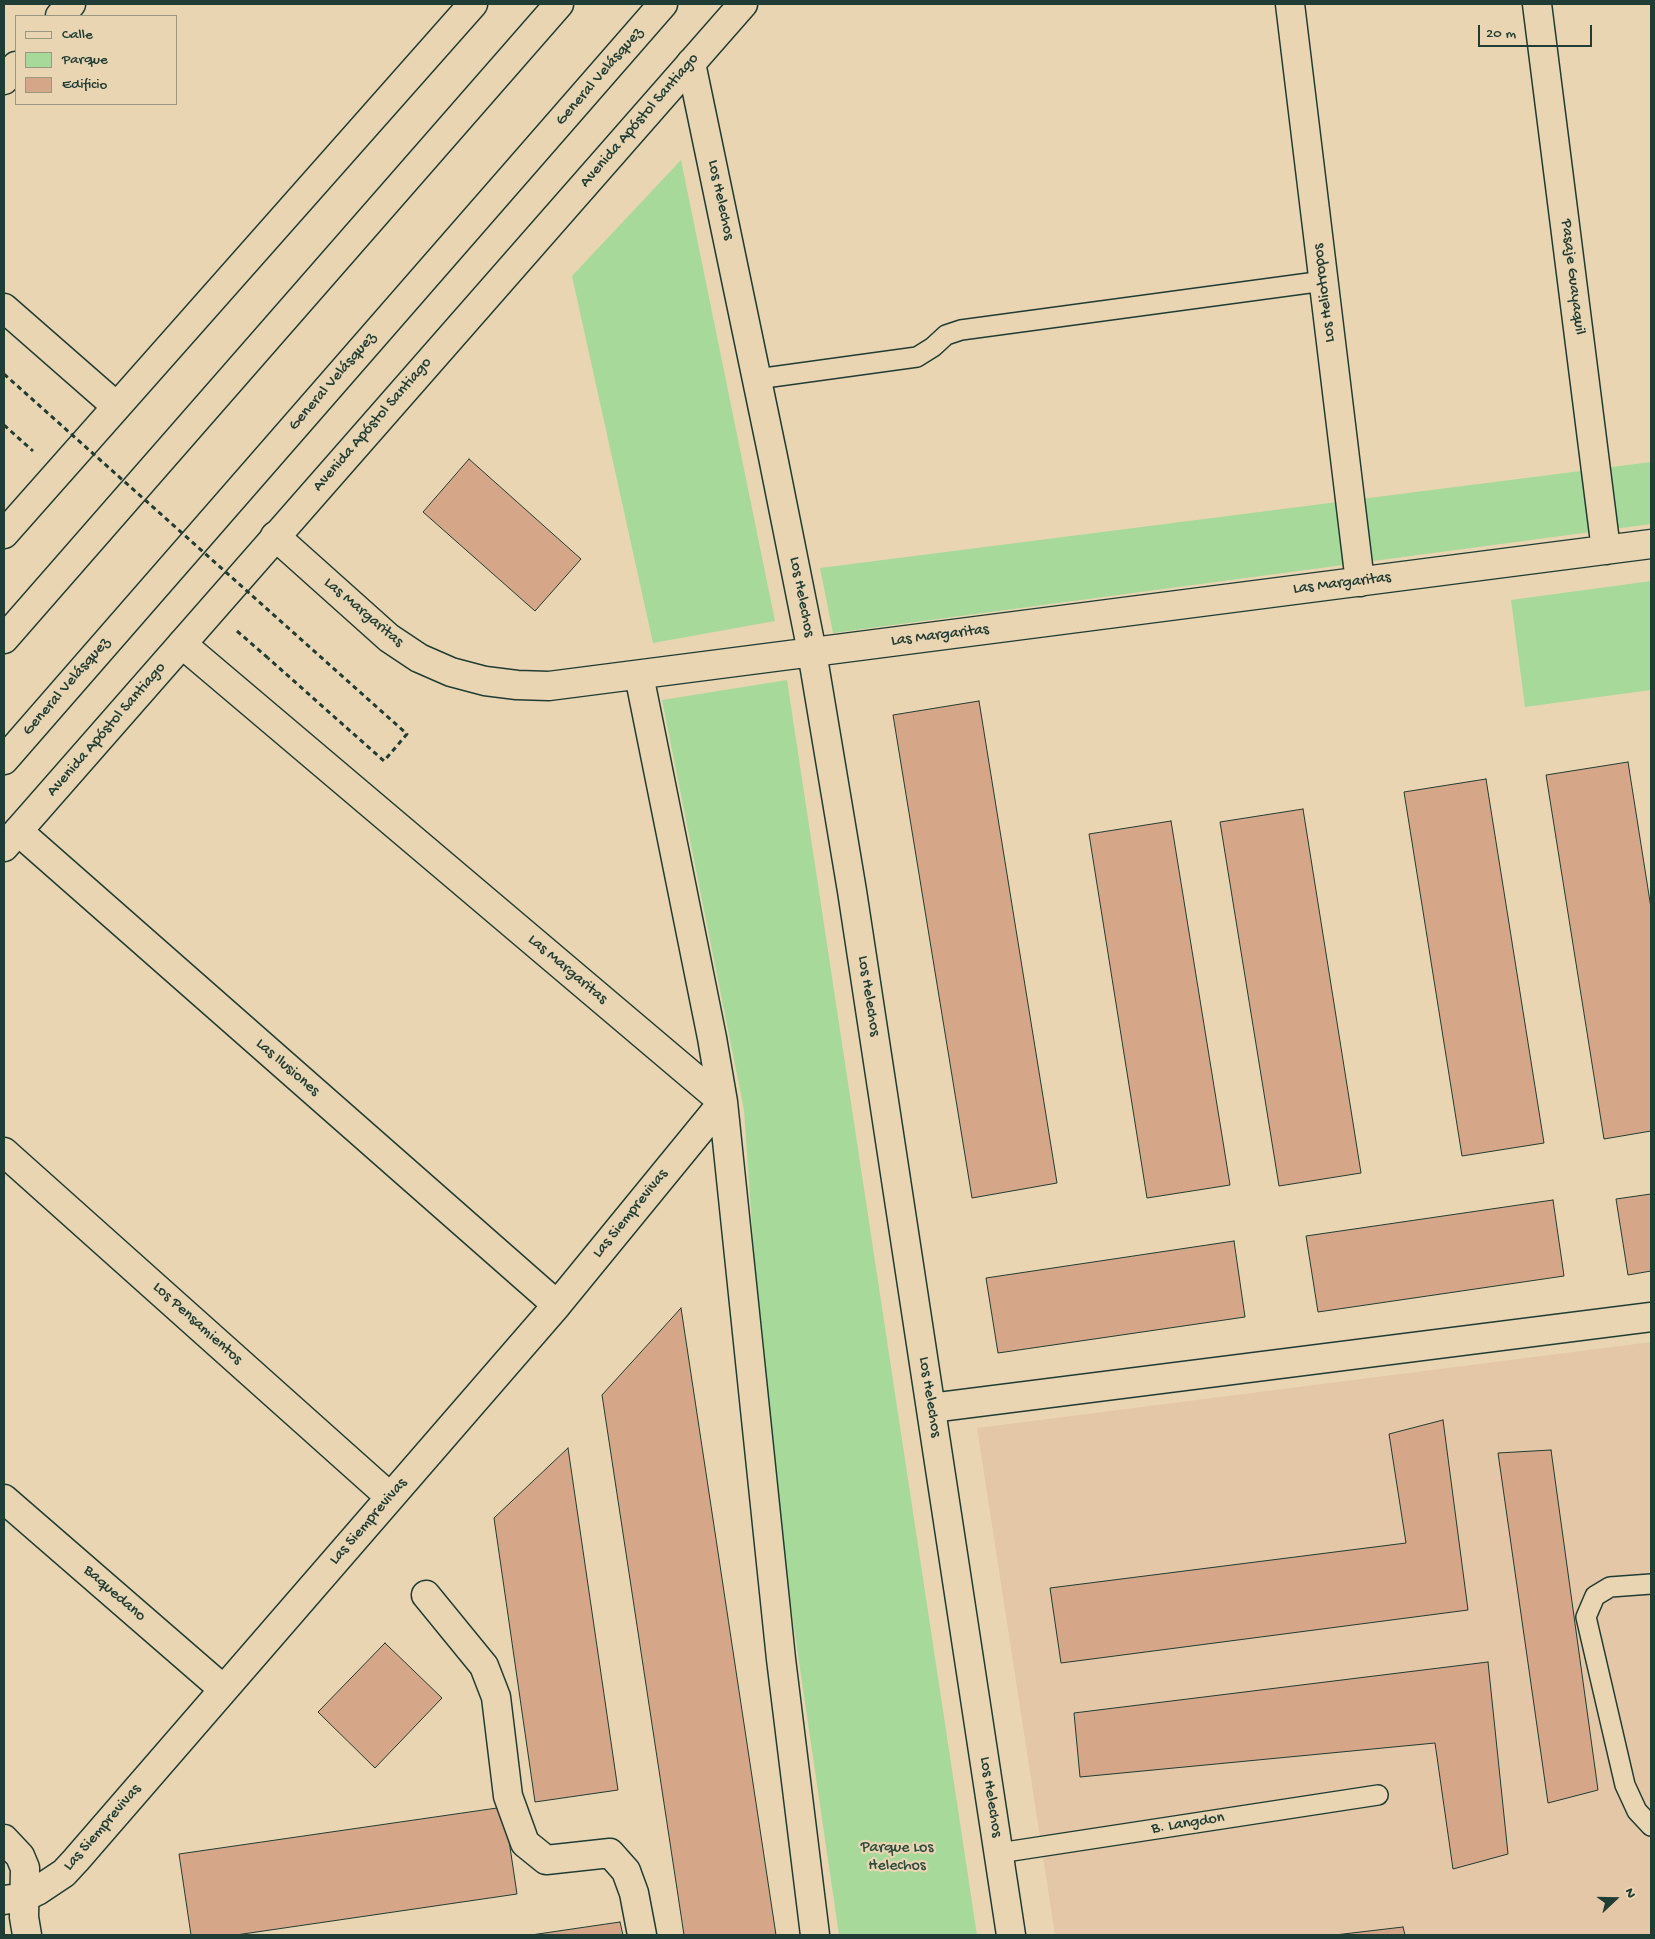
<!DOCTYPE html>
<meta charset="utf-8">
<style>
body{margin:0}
#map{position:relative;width:1655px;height:1939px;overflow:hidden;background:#ead5b3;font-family:"Gochi Hand",sans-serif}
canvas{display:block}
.frame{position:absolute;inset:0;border:5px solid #1f3d34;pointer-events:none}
.legend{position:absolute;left:15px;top:15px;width:162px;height:90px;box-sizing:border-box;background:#ead5b3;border:1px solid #999880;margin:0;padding:6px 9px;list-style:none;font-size:15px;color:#1f3d34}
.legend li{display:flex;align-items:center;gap:10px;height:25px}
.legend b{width:25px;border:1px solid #999880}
.north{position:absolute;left:1590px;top:1874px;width:50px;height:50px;-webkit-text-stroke:4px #ead5b3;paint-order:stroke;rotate:69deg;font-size:14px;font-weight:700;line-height:20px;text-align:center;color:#1f3d34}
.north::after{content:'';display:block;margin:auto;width:18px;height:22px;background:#1f3d34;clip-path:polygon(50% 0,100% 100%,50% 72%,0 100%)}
.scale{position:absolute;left:1478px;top:25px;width:114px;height:22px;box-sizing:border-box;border:2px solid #1f3d34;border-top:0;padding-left:6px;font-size:15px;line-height:18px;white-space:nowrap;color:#1f3d34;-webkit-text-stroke:4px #ead5b3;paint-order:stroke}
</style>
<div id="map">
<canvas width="1655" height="1939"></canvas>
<div class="frame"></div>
<ul class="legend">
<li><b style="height:6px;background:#ead5b3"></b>Calle</li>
<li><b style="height:14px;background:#a7d99b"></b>Parque</li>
<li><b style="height:14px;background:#d6a688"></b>Edificio</li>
</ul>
<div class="north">N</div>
<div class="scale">20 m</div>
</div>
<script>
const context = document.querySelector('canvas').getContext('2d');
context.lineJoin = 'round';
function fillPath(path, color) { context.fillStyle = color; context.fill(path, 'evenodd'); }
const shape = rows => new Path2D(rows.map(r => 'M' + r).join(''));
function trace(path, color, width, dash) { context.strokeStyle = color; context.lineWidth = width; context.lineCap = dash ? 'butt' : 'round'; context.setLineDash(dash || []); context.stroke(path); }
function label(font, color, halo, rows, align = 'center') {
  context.font = font + ' "Gochi Hand",sans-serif'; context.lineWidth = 4.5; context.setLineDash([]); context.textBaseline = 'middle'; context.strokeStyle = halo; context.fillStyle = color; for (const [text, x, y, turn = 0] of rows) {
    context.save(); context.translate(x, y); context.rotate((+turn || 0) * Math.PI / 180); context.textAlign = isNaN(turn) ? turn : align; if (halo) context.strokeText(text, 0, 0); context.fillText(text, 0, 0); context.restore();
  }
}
fillPath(shape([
 [1651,1342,1651,1935,1055,1935,977,1428]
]), '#e4c7a6');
fillPath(shape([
 [681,160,775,621,653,643,572,276],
 [1651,462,1651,524,833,633,820,568],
 [1651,581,1651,690,1525,707,1511,600],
 [787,680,977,1935,839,1935,767,1443,744,1110,662,700]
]), '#a7d99b');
const building = shape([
 [469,459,581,559,535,611,423,512,469,459],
 [979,701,1057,1183,972,1198,893,715,979,701],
 [1628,762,1651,908,1651,1131,1604,1139,1546,775,1628,762],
 [1486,779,1544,1143,1462,1156,1404,792,1486,779],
 [1303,809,1361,1173,1279,1186,1220,822,1303,809],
 [1171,821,1230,1185,1147,1198,1089,834,1171,821],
 [1651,1194,1651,1271,1628,1275,1616,1199,1651,1194],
 [1553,1200,1564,1276,1318,1312,1306,1236,1553,1200],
 [1234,1241,1245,1317,998,1353,986,1278,1234,1241],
 [681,1308,776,1935,684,1935,602,1395,681,1308],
 [1443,1420,1468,1610,1061,1663,1050,1588,1406,1543,1389,1434,1443,1420],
 [568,1448,618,1790,535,1802,494,1518,568,1448],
 [1551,1450,1598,1790,1548,1803,1498,1453,1551,1450],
 [385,1643,442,1698,375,1768,318,1712,385,1643],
 [1488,1662,1508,1854,1453,1869,1435,1743,1080,1777,1074,1713,1488,1662],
 [504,1807,517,1894,236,1935,191,1935,179,1854,504,1807],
 [620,1922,623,1935,531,1935,620,1922],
 [1403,1927,1405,1935,1335,1935,1403,1927]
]);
fillPath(building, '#d6a688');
trace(building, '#1f3d34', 1);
const service = shape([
 [757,379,917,357,933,347,946,335,961,330,1324,281],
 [1651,1584,1610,1587,1595,1596,1586,1617,1625,1785,1637,1811,1651,1826],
 [999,1853,1378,1795]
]);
const minor = shape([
 [1290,4,1360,582],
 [1537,4,1606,550],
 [60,16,71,4],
 [691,63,773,457,812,652,852,891,1011,1935],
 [4,80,16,66],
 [4,308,116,406],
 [275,536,389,638,419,658,451,672,485,681,517,685,549,686,1651,544],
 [639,675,712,1038,723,1102,781,1659,815,1935],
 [18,831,557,1305],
 [4,1152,390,1497],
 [931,1408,1651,1317],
 [4,1499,223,1689],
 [426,1595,484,1666,496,1697,508,1796,525,1843,546,1860,610,1853,626,1871,634,1893,642,1935],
 [4,1839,20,1856,25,1868,24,1917,27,1935],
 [4,1900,25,1897,37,1891,64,1873,76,1860,557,1305,723,1102,182,644]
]);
const tertiary = shape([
 [4,534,473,4],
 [4,847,743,4]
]);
const motorway = shape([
 [4,639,559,4],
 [4,760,663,4]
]);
trace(service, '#1f3d34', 22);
trace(minor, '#1f3d34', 31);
trace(tertiary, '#1f3d34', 31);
trace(motorway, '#1f3d34', 31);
trace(shape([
 [4,425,33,451],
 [237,631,268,658]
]), '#1f3d34', 3, [5, 4]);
trace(service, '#ead5b3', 19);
trace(minor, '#ead5b3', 28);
trace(tertiary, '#ead5b3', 28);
trace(motorway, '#ead5b3', 28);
trace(shape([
 [4,374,407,734,384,761,268,658]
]), '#1f3d34', 3, [5, 4]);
label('16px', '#1f3d34', '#ead5b3', [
 ["General Velásquez",600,77,-49],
 ["Avenida Apóstol Santiago",640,121,-49],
 ["Los Helechos",720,200,78],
 ["Pasaje Guayaquil",1572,277,83],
 ["Los Heliotropos",1325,293,-97],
 ["General Velásquez",333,382,-49],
 ["Avenida Apóstol Santiago",373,425,-49],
 ["Las Margaritas",1342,584,-7],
 ["Los Helechos",801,597,79],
 ["Las Margaritas",363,613,40],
 ["Las Margaritas",940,636,-7],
 ["General Velásquez",67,687,-49],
 ["Avenida Apóstol Santiago",107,730,-49],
 ["Las Margaritas",567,970,40],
 ["Los Helechos",868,996,81],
 ["Las Ilusiones",287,1068,41],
 ["Las Siemprevivas",631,1214,-51],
 ["Los Pensamientos",197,1324,42],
 ["Los Helechos",929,1397,81],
 ["Las Siemprevivas",369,1522,-49],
 ["Baquedano",114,1594,41],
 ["Los Helechos",990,1797,81],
 ["B. Langdon",1188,1824,-9],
 ["Las Siemprevivas",103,1828,-49]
]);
label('16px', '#2d4d3e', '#ead5b3', [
 ["Parque Los",897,1849],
 ["Helechos",897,1867]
]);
</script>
